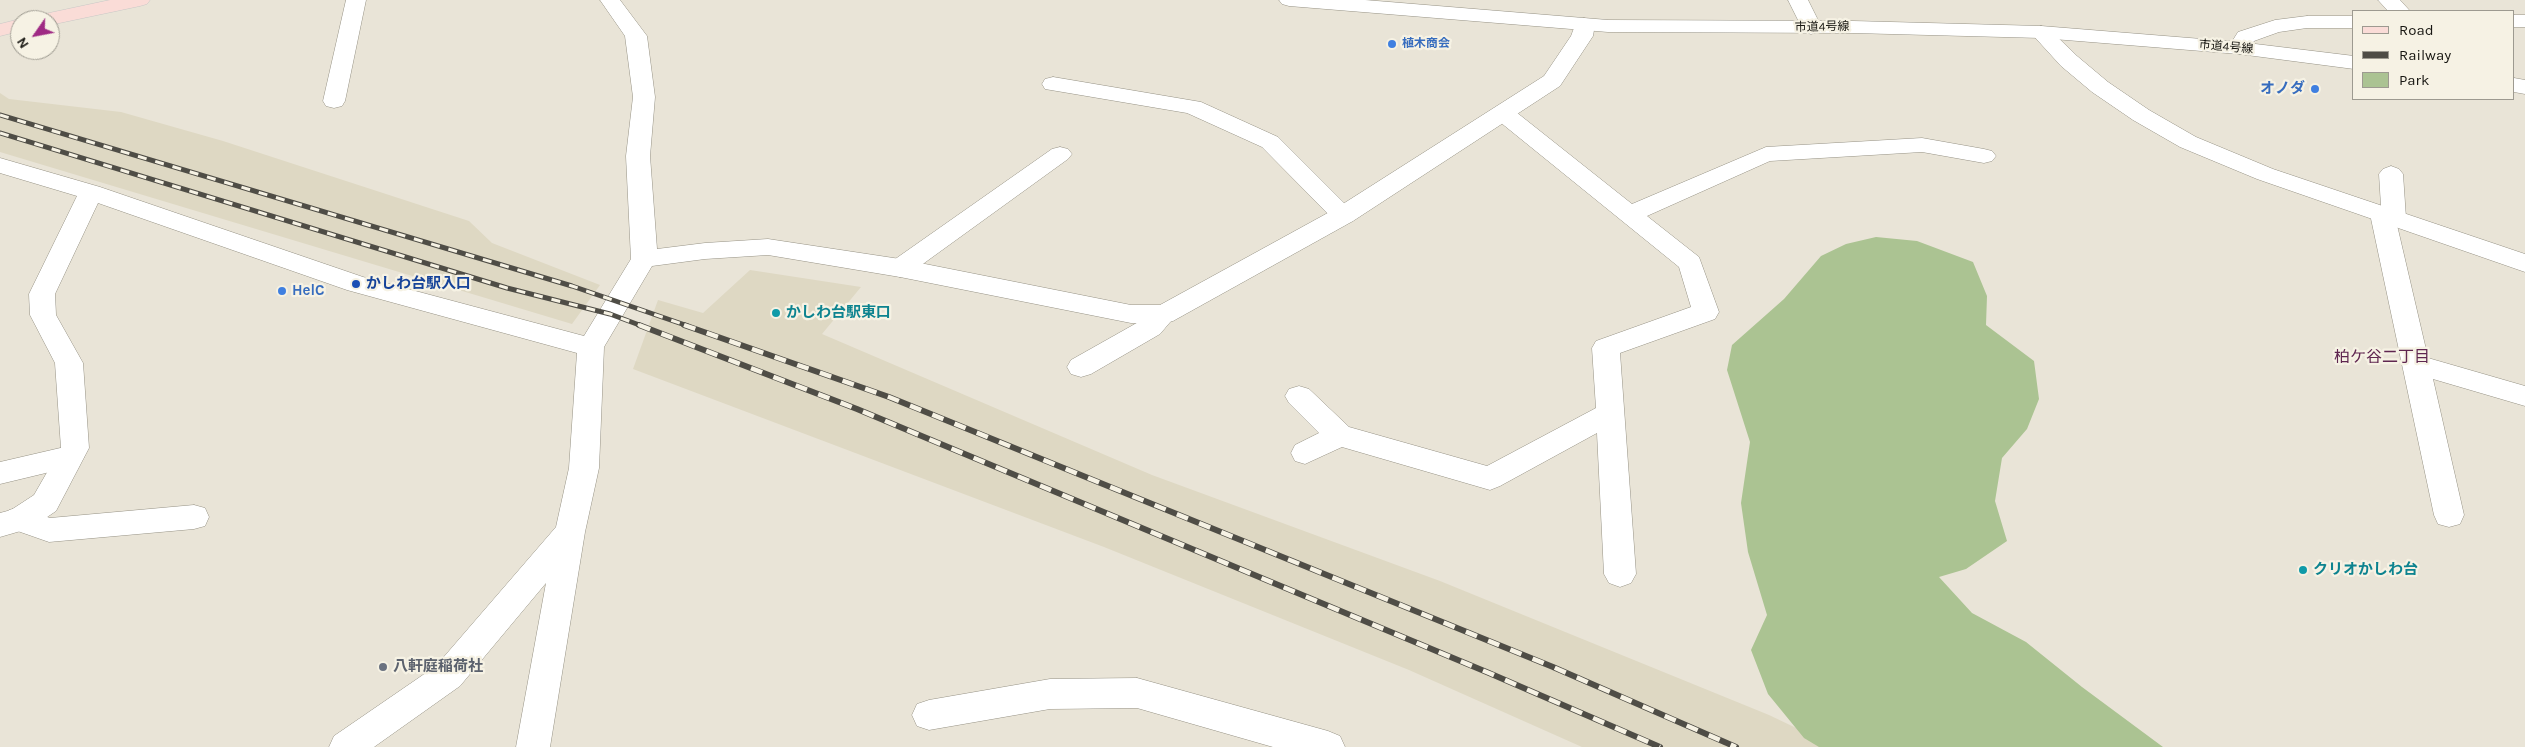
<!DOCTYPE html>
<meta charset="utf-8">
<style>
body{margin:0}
#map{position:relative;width:2525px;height:747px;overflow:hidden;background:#e9e4d7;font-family:Karla,sans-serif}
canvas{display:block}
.legend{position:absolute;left:2352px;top:10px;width:162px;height:90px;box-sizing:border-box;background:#f6f2e4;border:1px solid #9d9a90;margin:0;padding:6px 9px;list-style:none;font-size:15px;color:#181712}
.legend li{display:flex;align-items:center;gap:10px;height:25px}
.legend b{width:25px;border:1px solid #9d9a90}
.north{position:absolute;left:10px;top:10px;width:50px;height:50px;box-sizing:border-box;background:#f6f2e4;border:1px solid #9d9a90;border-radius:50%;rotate:237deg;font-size:14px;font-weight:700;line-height:20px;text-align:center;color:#181712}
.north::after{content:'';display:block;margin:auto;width:18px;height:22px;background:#9f2a84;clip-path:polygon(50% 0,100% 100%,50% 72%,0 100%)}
</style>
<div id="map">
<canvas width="2525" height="747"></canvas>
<ul class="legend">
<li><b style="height:6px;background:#fadcd7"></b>Road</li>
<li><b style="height:6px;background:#4f4d46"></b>Railway</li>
<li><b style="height:14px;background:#abc392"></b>Park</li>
</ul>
<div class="north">N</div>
</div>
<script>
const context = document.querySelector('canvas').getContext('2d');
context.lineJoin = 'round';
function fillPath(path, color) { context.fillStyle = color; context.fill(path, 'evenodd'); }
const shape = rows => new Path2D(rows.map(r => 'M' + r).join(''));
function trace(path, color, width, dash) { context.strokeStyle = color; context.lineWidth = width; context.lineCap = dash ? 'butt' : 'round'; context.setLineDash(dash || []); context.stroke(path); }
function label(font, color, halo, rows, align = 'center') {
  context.font = font + ' Karla,"Noto Sans JP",sans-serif'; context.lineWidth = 4.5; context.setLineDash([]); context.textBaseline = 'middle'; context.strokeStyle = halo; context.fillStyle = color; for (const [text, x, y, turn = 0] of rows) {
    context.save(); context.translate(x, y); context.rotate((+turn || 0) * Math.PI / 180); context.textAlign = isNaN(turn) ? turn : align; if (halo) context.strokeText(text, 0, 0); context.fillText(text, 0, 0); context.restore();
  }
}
fillPath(shape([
 [0,93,9,99,121,112,223,141,469,221,492,243,600,285,572,324,0,152],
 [750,270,861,287,822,334,1152,475,1440,581,1769,715,1836,747,1582,747,1409,670,1104,547,633,369,658,300,703,313]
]), '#ded8c3');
fillPath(shape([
 [1876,237,1917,241,1973,262,1987,296,1986,325,2034,361,2039,399,2027,429,2002,458,1995,501,2007,541,1966,569,1939,577,1972,613,2026,642,2082,687,2163,747,1819,747,1804,738,1768,694,1751,650,1767,615,1748,552,1741,503,1750,442,1727,370,1732,345,1784,299,1821,256,1846,244]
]), '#abc392');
const service = shape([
 [346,0,366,0,345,101,342,106,334,108,326,106,323,101,346,0],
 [2378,0,2400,0,2410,11,2388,11,2378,0],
 [1053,77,1201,102,1278,137,1356,215,1353,221,1344,223,1335,221,1262,147,1187,113,1045,89,1042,84,1045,79,1053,77],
 [1503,106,1511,108,1632,204,1766,147,1922,138,1984,149,1992,151,1996,156,1992,161,1984,163,1922,152,1770,161,1647,216,1699,257,1719,312,1715,319,1620,353,1636,574,1631,583,1620,587,1609,583,1604,574,1597,433,1500,486,1490,490,1342,447,1305,464,1295,461,1291,453,1295,445,1319,433,1289,403,1285,396,1289,389,1299,386,1309,389,1349,427,1487,466,1596,408,1592,348,1596,341,1691,307,1679,267,1495,118,1492,113,1495,108,1503,106],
 [1060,147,1068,149,1072,154,1068,159,909,274,900,277,891,274,887,268,891,262,1052,149,1060,147],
 [2391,166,2399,169,2403,174,2406,218,2403,224,2397,225,2428,358,2525,386,2525,406,2433,379,2464,515,2460,524,2449,527,2438,524,2434,515,2370,214,2373,208,2381,206,2379,174,2383,169,2391,166],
 [1164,305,1173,307,1177,314,1160,334,1091,374,1081,377,1071,374,1067,367,1071,360,1142,320,1155,307,1164,305],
 [69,446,79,449,84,457,79,465,0,484,0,462,69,446],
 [194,505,205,508,209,517,205,526,194,529,49,542,9,528,5,519,9,510,20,507,50,518,194,505],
 [1137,678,1328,731,1340,736,1345,747,1273,747,1137,708,1050,709,929,730,917,726,912,715,917,704,929,700,1050,679,1137,678]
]);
const minor = shape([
 [600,0,620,0,647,36,655,97,650,156,657,249,705,243,768,239,900,259,1131,305,1160,305,1335,209,1544,76,1571,36,1577,20,1584,18,1591,20,1595,24,1593,36,1560,86,1353,221,1173,321,1164,323,1131,323,900,277,768,255,705,259,652,266,604,347,599,468,585,532,550,747,516,747,546,583,460,686,374,747,329,747,334,736,436,666,556,527,569,468,577,353,347,290,98,203,55,294,56,315,83,363,89,448,56,511,31,528,0,537,0,513,11,510,34,495,61,448,55,363,30,315,29,294,77,196,0,173,0,158,100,187,363,277,584,336,631,259,626,156,633,97,625,36,600,0],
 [1788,0,1808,0,1822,28,1818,32,1811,34,1804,32,1788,0],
 [2514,15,2525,15,2525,27,2514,27,2514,15],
 [2307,16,2354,16,2354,28,2307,28,2279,32,2254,41,2247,53,2239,54,2231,53,2228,48,2238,32,2275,20,2307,16],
 [2041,26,2048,28,2077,56,2108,82,2149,110,2196,137,2273,169,2525,254,2525,272,2257,179,2180,147,2133,120,2092,92,2061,66,2030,32,2034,28,2041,26]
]);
const tertiary = shape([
 [1279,0,1365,0,1608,20,1853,21,2041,26,2239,42,2354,56,2354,69,2239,54,2041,38,1853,33,1608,32,1289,6,1282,4,1279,0],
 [2514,78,2525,80,2525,94,2514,92,2514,78]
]);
const primary = shape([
 [110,0,150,0,147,4,140,6,50,25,50,20,32,20,35,16,110,0],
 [20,19,25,20,20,20,20,31,0,36,0,24,20,19]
]);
trace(service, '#969285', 1);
trace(minor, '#969285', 1);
trace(tertiary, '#969285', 1);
trace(primary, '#c8c7c6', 1);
fillPath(service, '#fff');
fillPath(minor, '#fff');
fillPath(tertiary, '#fff');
fillPath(primary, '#fadcd7');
const railFar1 = shape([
 [0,115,572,286,688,326],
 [0,133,507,288,610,314,642,326]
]);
const rail = shape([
 [639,325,857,409,1489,673,1660,747],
 [684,325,889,397,1553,667,1736,747]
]);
trace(railFar1, '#4f4d46', 5);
trace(rail, '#4f4d46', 6);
trace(railFar1, '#f6f2e4', 3, [9]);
trace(rail, '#f6f2e4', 4.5, [12]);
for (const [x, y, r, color] of [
 [1392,44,5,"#3f7fe0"],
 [2315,89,5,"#3f7fe0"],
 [356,284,5,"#1a4fb4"],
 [282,291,5,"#3f7fe0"],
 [776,313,5,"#0f9aa8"],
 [2303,570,5,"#0f9aa8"],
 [383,667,5,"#6b7280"]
]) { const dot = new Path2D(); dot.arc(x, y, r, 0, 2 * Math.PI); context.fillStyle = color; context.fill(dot); trace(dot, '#f6f2e4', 2); }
label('12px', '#181712', '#f6f2e4', [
 ["市道4号線",1822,27,-1],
 ["市道4号線",2226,47,5]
]);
label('bold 12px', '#366cbe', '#f6f2e4', [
 ["植木商会",1402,44]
], 'left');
label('bold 15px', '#366cbe', '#f6f2e4', [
 ["オノダ",2305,89],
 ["HelC",292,291,"left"]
], 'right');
label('bold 15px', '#164399', '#f6f2e4', [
 ["かしわ台駅入口",366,284]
], 'left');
label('bold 15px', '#0d838f', '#f6f2e4', [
 ["かしわ台駅東口",786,313],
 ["クリオかしわ台",2313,570]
], 'left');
label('bold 15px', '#5b616d', '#f6f2e4', [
 ["八軒庭稲荷社",393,667]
], 'left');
label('16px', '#5f2650', '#f6f2e4', [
 ["柏ケ谷二丁目",2382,357]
]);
</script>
